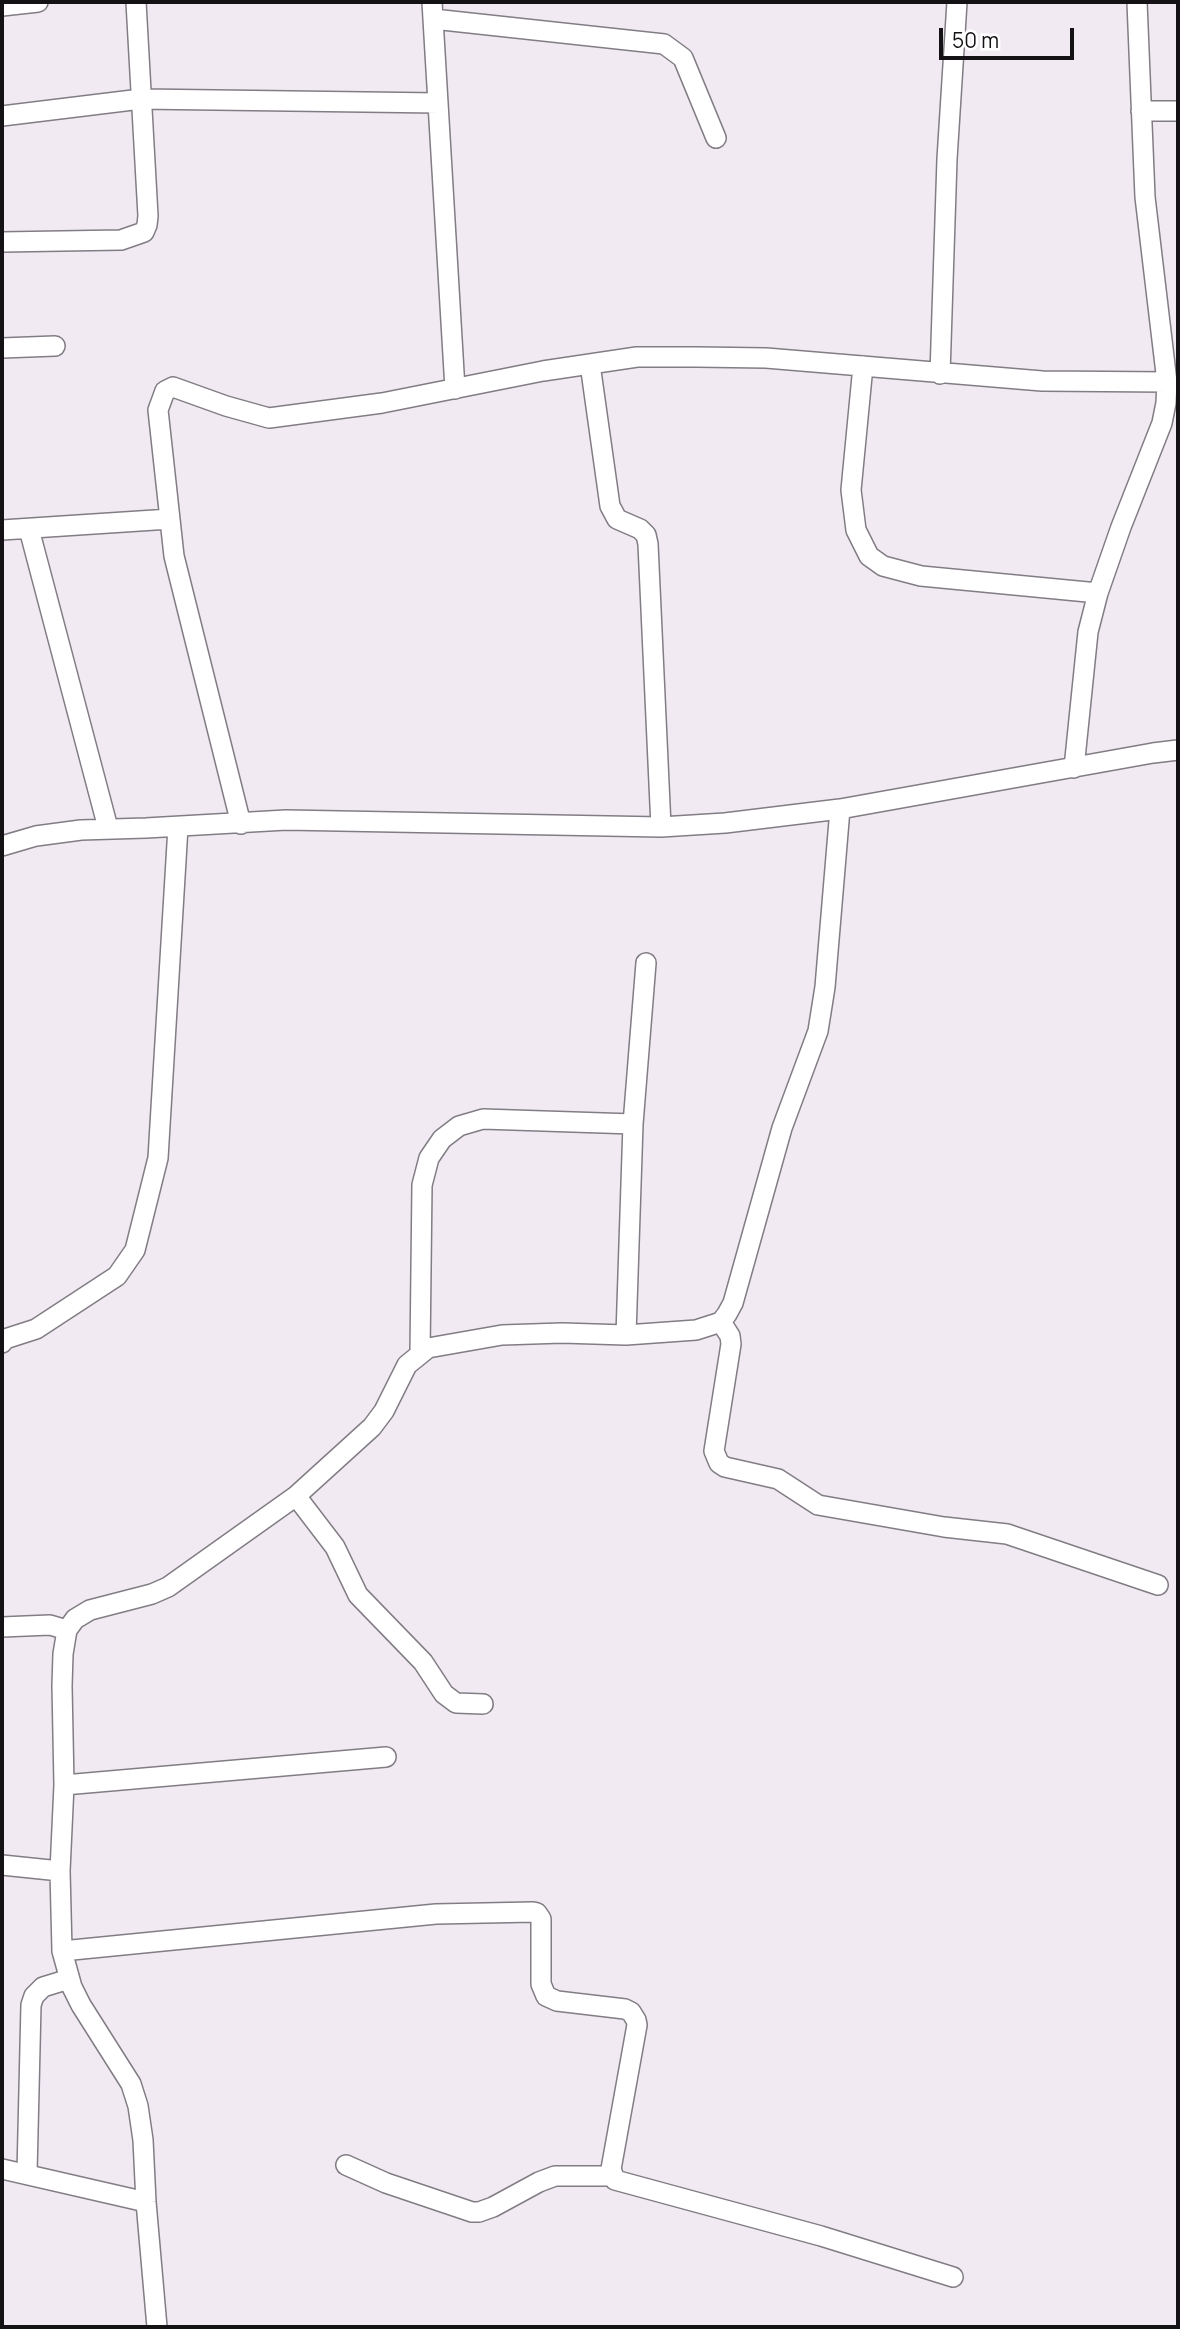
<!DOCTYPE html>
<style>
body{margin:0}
#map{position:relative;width:1180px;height:2329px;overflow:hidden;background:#f1eaf3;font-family:Manrope,sans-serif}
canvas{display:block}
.frame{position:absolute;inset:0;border:4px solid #141215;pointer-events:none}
.scale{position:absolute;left:939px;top:28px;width:135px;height:32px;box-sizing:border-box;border:4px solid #141215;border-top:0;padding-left:9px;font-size:21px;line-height:24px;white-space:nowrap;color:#141215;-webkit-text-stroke:5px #fff;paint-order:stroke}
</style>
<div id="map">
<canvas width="1180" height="2329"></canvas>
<div class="frame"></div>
<div class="scale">50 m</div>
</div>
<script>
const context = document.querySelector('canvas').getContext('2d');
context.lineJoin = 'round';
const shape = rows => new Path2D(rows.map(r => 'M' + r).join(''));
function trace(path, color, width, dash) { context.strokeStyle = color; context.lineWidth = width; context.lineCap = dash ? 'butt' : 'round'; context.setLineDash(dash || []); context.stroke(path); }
const minor = shape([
 [432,2,455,389],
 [2,6,38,2],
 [433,19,664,44,683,58,716,138],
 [1141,111,1178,111],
 [2,116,141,99,438,103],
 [2,242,121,240,144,232,147,225,148,216,136,2],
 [2,348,55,346],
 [590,364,610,506,617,519,640,529,646,535,648,544,661,827],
 [863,366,851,490,856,530,869,556,883,566,921,576,1098,593],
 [940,374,947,159,957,2],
 [29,529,108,828],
 [2,530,170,519],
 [1074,768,1088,632,1098,593,1121,527,1162,423,1166,403,1167,382,1145,197,1137,2],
 [241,824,174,556,158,410,165,391,173,387,226,406,269,418,382,403,543,371,637,357,697,357,766,358,1042,381,1167,382],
 [2,846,36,836,81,830,146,828,286,820,661,827,725,823,840,809,1153,753,1178,750],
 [721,1322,730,1336,731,1344,714,1451,719,1463,725,1467,778,1479,818,1505,944,1527,1007,1534,1158,1585],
 [626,1335,633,1124,646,963],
 [2,1343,5,1339,36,1329,117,1276,135,1250,158,1158,178,827],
 [420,1353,422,1185,429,1158,442,1139,459,1126,483,1119,633,1124],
 [296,1496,335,1547,358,1595,423,1662,444,1694,456,1703,483,1704],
 [2,1627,50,1625,67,1630],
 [64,1785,386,1757],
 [2,1865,60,1871],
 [62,1951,436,1914,533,1912,537,1913,541,1919,541,1984,546,1996,557,2001,625,2009,631,2012,636,2020,637,2025,611,2169,615,2180,821,2236,953,2277],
 [346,2165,386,2183,472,2212,479,2212,493,2207,539,2182,555,2176,611,2176],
 [2,2169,146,2202],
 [27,2173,31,2005,34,1996,43,1987,69,1979],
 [157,2327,146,2202,143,2140,138,2106,131,2084,81,2005,72,1987,62,1951,60,1871,64,1785,62,1686,63,1654,67,1630,75,1619,90,1610,152,1594,168,1587,296,1496,372,1427,384,1411,407,1365,428,1348,502,1335,562,1333,626,1335,696,1330,721,1322,727,1314,733,1303,782,1128,818,1031,825,987,840,809]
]);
trace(minor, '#827c84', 22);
trace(minor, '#fff', 19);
</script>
